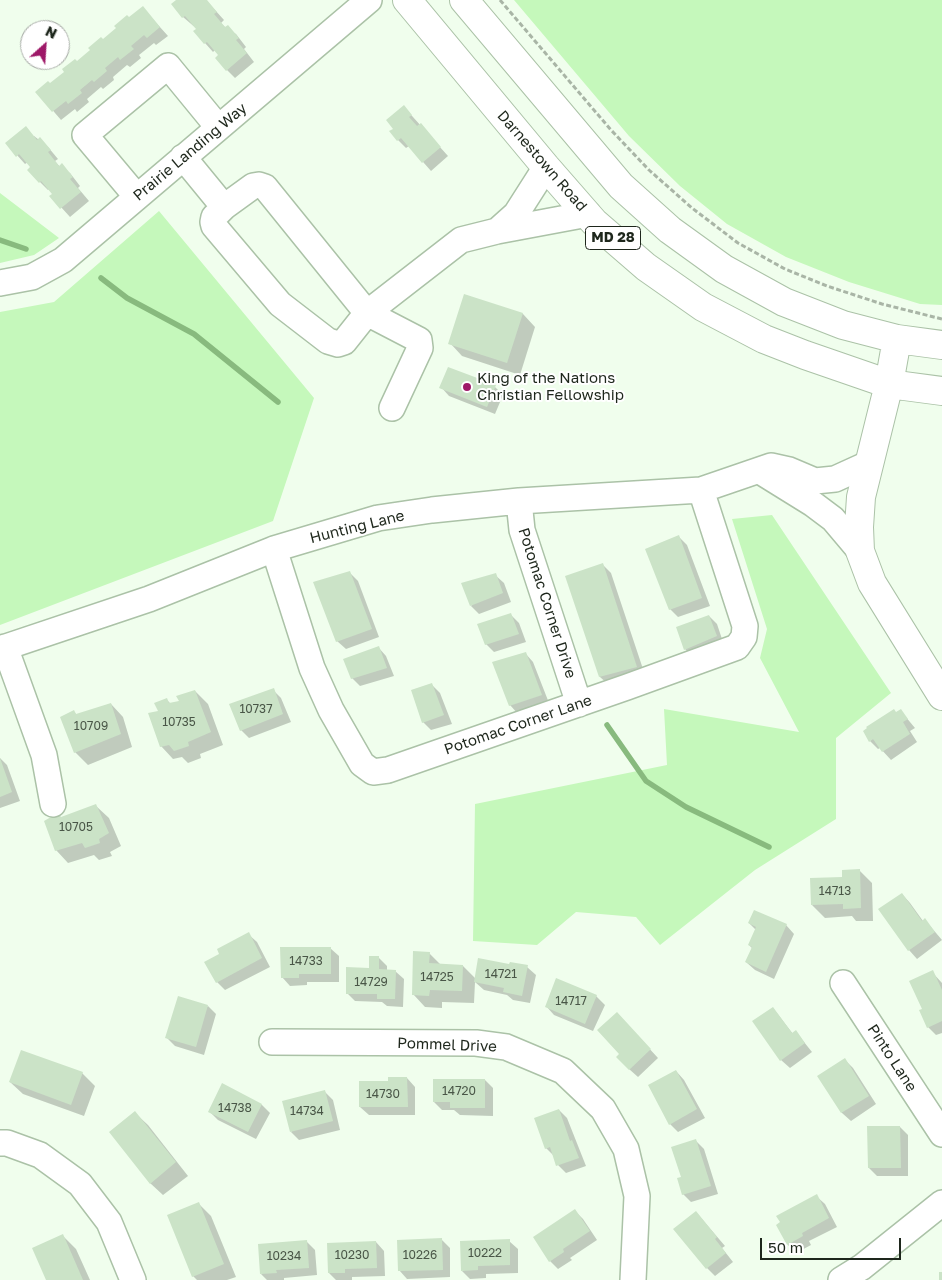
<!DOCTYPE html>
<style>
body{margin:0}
#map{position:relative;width:942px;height:1280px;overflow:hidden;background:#f0feed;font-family:"Golos Text",sans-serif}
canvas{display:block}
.north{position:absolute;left:20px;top:20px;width:50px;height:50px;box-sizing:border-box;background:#fff;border:1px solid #a5a9a4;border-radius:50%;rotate:26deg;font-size:14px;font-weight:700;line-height:20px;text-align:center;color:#1e271c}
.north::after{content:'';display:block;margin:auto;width:18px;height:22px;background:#9e1868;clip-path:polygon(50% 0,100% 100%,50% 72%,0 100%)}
.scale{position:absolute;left:760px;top:1238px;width:141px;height:22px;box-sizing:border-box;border:2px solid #1e271c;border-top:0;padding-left:6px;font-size:15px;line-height:18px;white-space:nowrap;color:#1e271c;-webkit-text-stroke:4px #fff;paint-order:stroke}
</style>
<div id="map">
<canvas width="942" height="1280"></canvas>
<div class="north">N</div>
<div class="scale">50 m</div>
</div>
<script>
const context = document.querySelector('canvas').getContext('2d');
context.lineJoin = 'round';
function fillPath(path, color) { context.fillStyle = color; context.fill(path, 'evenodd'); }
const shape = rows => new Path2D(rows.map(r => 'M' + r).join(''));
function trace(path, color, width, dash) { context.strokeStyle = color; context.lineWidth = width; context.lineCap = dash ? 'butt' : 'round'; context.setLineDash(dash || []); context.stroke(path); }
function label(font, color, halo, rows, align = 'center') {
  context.font = font + ' "Golos Text",sans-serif'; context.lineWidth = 4; context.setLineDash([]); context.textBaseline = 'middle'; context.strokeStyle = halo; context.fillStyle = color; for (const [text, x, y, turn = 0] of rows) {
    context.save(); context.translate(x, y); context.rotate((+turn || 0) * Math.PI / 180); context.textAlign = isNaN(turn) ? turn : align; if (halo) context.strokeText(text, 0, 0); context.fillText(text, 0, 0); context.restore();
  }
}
fillPath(shape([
 [514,0,942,0,942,305,920,304,849,282,786,257,727,224,680,186,629,136],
 [0,193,59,238,34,255,0,263],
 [159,211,314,398,273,521,0,625,0,312,54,302],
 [772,515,891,693,836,738,836,819,755,870,660,945,636,917,576,912,537,945,473,941,475,804,667,765,664,709,799,732,760,658,767,629,732,519]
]), '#c5f8bb');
fillPath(shape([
 [178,0,206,0,224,20,221,23,226,28,236,34,246,47,244,49,254,62,235,78,227,70,220,55,215,50,213,52,205,43,195,31,197,29,183,17],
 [143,8,168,36,156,45,154,43,139,55,141,58,130,67,127,65,113,77,114,80,103,89,101,87,87,99,89,102,77,112,75,109,61,120,37,92,50,85],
 [404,107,448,156,431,171,409,146,406,148,398,140,395,129],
 [34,136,48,147,58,159,55,161,60,167,70,173,80,186,78,188,89,201,70,217,51,196,54,194,49,189,48,190,40,182,28,162,25,164,7,144],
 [465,295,523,314,535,327,520,375,462,356,450,343],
 [441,387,495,387,503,395,495,414,449,396],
 [679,537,687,545,710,606,678,617,670,609],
 [603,565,611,573,645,675,609,685,600,677,567,577],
 [350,573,358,581,379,637,346,649,337,641],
 [495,575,504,583,511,602,479,614,471,606],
 [510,614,519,623,526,642,494,652,486,644],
 [709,616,717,624,724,645,693,657,685,649],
 [378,647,386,656,394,676,360,686,352,678],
 [525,653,533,662,549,703,518,714,510,705],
 [432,685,440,693,452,724,431,730,423,722],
 [273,690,281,698,291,722,249,738,241,730],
 [195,691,208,704,223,745,200,754,201,758,188,763,182,757,173,759,161,746,160,711,166,699,171,704,181,701],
 [111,704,123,717,132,747,88,765,75,752,74,712,77,715],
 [900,710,915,728,910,731,917,742,891,760,880,748,878,749,870,741],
 [0,758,7,765,20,801,0,808],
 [96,806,109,818,121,846,110,852,112,856,99,860,94,855,68,863,56,850,61,818],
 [859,870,872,883,873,921,856,921,852,916,825,918,812,905,843,878],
 [902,894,910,903,923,921,925,920,942,940,917,959,909,950,880,910],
 [749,923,786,925,794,934,774,979,755,970,746,962,752,948,749,945,756,930],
 [248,934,257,942,270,967,225,990,217,982,221,954],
 [330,948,339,956,339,982,307,982,307,985,290,986,282,977],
 [429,953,441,965,463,966,476,979,510,966,527,967,536,975,530,1003,513,1000,507,995,484,990,475,982,474,1003,442,1002,442,1008,425,1007,413,994],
 [379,958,387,966,387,971,395,971,404,979,403,1007,387,1006,382,1002,355,1001,347,993],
 [932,972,942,983,942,1033,936,1035,928,1027,923,1009],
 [596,996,605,1005,593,1031,554,1015,546,1006],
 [208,1006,216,1014,204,1055,175,1046,167,1038],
 [773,1008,793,1034,796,1032,812,1052,790,1068,781,1060,754,1022],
 [625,1022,658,1058,638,1077,629,1069],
 [845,1060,853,1068,876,1104,851,1121,842,1113,819,1076],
 [676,1071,684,1080,705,1118,678,1132,670,1124],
 [82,1073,95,1086,84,1116,23,1094,10,1082],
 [407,1078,415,1087,415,1115,369,1115,360,1107,389,1082],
 [485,1080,493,1088,493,1116,460,1115,454,1110,442,1110,434,1102],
 [223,1085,262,1105,270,1113,256,1139,218,1120,209,1111],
 [324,1091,333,1100,340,1130,299,1140,291,1132],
 [559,1110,567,1118,586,1166,566,1173,558,1165,554,1156,546,1148],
 [135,1113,148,1125,188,1176,163,1195,150,1183],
 [900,1127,908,1135,908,1176,877,1176,869,1168],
 [696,1141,704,1149,718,1194,691,1202,683,1194],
 [816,1196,825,1204,837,1227,809,1241,811,1245,796,1253,788,1245],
 [199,1204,211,1216,236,1277,227,1280,197,1280,193,1276],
 [575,1211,583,1219,597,1240,570,1258,572,1260,558,1269,550,1261],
 [696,1212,725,1246,722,1248,733,1262,715,1276,707,1268],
 [63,1236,76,1249,90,1280,47,1280],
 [441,1239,450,1248,450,1277,407,1279,399,1270],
 [509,1241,518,1249,518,1273,486,1274,486,1278,470,1279,462,1271],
 [307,1242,315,1250,317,1275,284,1278,284,1280,267,1280,261,1274],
 [376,1242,384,1251,385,1276,352,1277,352,1280,336,1280,329,1273]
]), '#0003');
trace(shape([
 [0,240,26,249],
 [101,278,127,298,194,334,278,402],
 [607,725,646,781,686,807,769,847]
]), '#88ba7e', 5.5);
fillPath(shape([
 [176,0,207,0,217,12,214,14,225,27,228,25,239,38,236,40,247,53,226,71,215,58,218,55,207,42,204,44,193,31,196,29,185,16,182,18,171,4],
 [143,6,160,27,147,38,144,35,131,46,134,49,120,60,118,57,105,68,107,71,94,82,92,80,80,90,82,93,68,104,66,101,52,112,35,92,48,81,50,83,64,72,62,69,75,59,77,61,90,50,88,48,101,37,103,39,116,28,114,26,127,15,129,17],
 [404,105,412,115,409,117,417,126,421,123,441,147,422,163,401,138,397,141,389,131,393,129,386,120],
 [26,126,37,140,40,137,51,150,48,152,59,166,62,163,73,177,70,179,81,192,60,209,49,196,52,194,41,181,39,183,27,170,30,167,19,154,16,157,5,143],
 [464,294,523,313,507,363,448,344],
 [448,367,496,385,487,407,439,388],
 [679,535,702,598,669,610,645,549],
 [603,563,637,667,599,677,565,576],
 [350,571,372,629,336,642,313,582],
 [496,573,503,593,470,606,461,583],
 [511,613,519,634,485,645,477,624],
 [709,615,717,636,684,650,676,627],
 [379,646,387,668,351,679,343,659],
 [526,652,542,695,509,706,492,662],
 [432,683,444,715,422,723,411,690],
 [274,688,283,714,240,731,229,704],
 [195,690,211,732,188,742,189,746,174,751,169,745,160,747,148,713,158,711,154,703,167,698,169,703,179,701,176,696],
 [111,703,121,734,74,753,60,717,74,710,76,714],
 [894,709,896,712,901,709,908,719,903,722,910,734,882,752,873,739,869,742,863,731,867,728,866,727],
 [0,758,12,792,0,797],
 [96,804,109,833,99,839,100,843,85,848,82,843,55,851,44,821,58,813,61,817],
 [860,869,861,908,843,909,843,904,811,905,810,878,842,877,842,870],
 [902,893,922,921,925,918,935,932,908,951,878,909],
 [754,910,787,924,766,972,745,962,752,947,748,945,756,927,748,923],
 [249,932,262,958,216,983,204,962,219,954,217,949],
 [280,947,331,947,331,974,299,974,299,978,281,978],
 [413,951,430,952,429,963,463,965,462,991,430,990,429,996,412,995],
 [369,956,379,956,379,969,396,970,395,999,377,999,377,994,346,994,346,967,369,968],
 [478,958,509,964,510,962,528,965,522,996,503,992,504,988,474,982],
 [933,970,942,990,942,1021,927,1028,919,1010,922,1009,909,981],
 [556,978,597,995,585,1024,545,1007],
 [178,996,208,1005,196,1047,165,1038],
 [773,1007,792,1033,796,1030,805,1043,780,1061,752,1021],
 [617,1012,651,1049,629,1070,616,1057,619,1054,597,1030],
 [21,1050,83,1072,71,1105,9,1082],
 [845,1058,869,1096,841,1113,817,1076],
 [676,1070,697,1109,669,1125,648,1085],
 [388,1077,407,1077,408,1107,359,1107,359,1081,388,1081],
 [433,1079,485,1079,485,1108,450,1108,450,1102,433,1102],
 [222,1083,262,1104,248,1132,208,1112],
 [325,1090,333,1121,290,1132,282,1101],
 [559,1109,570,1141,572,1140,579,1158,556,1166,550,1147,545,1149,534,1118],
 [135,1111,176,1162,150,1184,109,1132],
 [867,1126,900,1126,901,1168,868,1168],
 [696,1139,711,1186,682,1195,677,1178,681,1177,671,1147],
 [817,1194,829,1218,802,1233,803,1236,787,1245,776,1225,780,1222,776,1216],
 [199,1202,224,1264,192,1277,167,1215],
 [575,1209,590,1231,563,1249,564,1252,549,1262,533,1237],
 [696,1211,717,1237,715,1239,726,1253,706,1269,673,1229],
 [63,1234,83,1280,46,1280,32,1248],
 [442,1238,443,1270,398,1271,397,1240],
 [510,1239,510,1265,478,1266,478,1270,461,1271,460,1241],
 [307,1240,309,1268,276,1270,277,1273,260,1274,258,1244],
 [376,1241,377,1268,345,1269,345,1273,328,1273,327,1243],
 [939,1272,942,1272,942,1280,939,1280]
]), '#cbe3c7');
const minor = shape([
 [183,157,224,207],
 [137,197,85,135,168,66,218,127],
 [497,231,516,214,546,167],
 [0,283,32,277,63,260,369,0],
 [392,408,420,348,419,340,367,313,265,187,259,185,253,186,224,207,214,217,213,222,214,226,280,304,328,341,338,344,344,342,367,313,461,240,497,231,588,214],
 [763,473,813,504,833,519,860,551],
 [519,501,522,530,579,704],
 [274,549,312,668,331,710,362,764,373,772,388,770,627,687,737,647,744,637,745,626,701,490],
 [5,647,44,755,53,804],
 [0,649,149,599,274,549,378,518,432,510,519,501,701,490,771,466,789,470,815,481,835,479,868,464],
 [843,983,942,1134],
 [272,1042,476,1043,506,1047,563,1071,603,1109,626,1149,637,1196,633,1280],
 [0,1143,7,1143,40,1155,80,1184,109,1222,133,1280],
 [841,1280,862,1267,942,1203]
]);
const major = shape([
 [407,0,546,167,594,222,646,267,703,307,764,339,805,355,889,384,942,391],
 [464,0,621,186,670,230,724,269,784,302,843,325,897,339,942,345],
 [897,339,889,384,861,497,859,527,860,551,872,583,942,696]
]);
trace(minor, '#abc2a7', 28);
trace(major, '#abc2a7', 30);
trace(shape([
 [500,0,611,130,649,170,692,208,738,243,785,269,827,286,882,304,942,319]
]), '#a9b5a6', 3, [5, 2.5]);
trace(minor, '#fff', 25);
trace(major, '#fff', 28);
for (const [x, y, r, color] of [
 [467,387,5,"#9e1868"]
]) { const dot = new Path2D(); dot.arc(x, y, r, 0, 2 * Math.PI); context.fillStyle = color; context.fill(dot); trace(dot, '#fff', 2); }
label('12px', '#495647', null, [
 ["10737",256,709],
 ["10735",179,722],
 ["10709",91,726],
 ["10705",76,827],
 ["14713",835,891],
 ["14733",306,961],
 ["14721",501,974],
 ["14725",437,977],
 ["14729",371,982],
 ["14717",571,1001],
 ["14720",459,1091],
 ["14730",383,1094],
 ["14738",235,1108],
 ["14734",307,1111],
 ["10222",485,1253],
 ["10230",352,1255],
 ["10226",420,1255],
 ["10234",284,1256]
]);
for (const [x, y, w] of [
 [613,238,55]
]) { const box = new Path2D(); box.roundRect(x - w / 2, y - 11.5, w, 23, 4); context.fillStyle = '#fff'; context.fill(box); trace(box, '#1e271c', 1); }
label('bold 14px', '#1e271c', null, [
 ["MD 28",613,238]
]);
label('15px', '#1e271c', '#fff', [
 ["Prairie Landing Way",190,152,-40],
 ["Darnestown Road",542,161,49],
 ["Hunting Lane",357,527,-14],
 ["Potomac Corner Drive",547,603,72],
 ["Potomac Corner Lane",518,725,-19],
 ["Pommel Drive",447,1045,2],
 ["Pinto Lane",892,1058,57]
]);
label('15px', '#1e271c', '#fff', [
 ["King of the Nations",477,378],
 ["Christian Fellowship",477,395]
], 'left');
</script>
